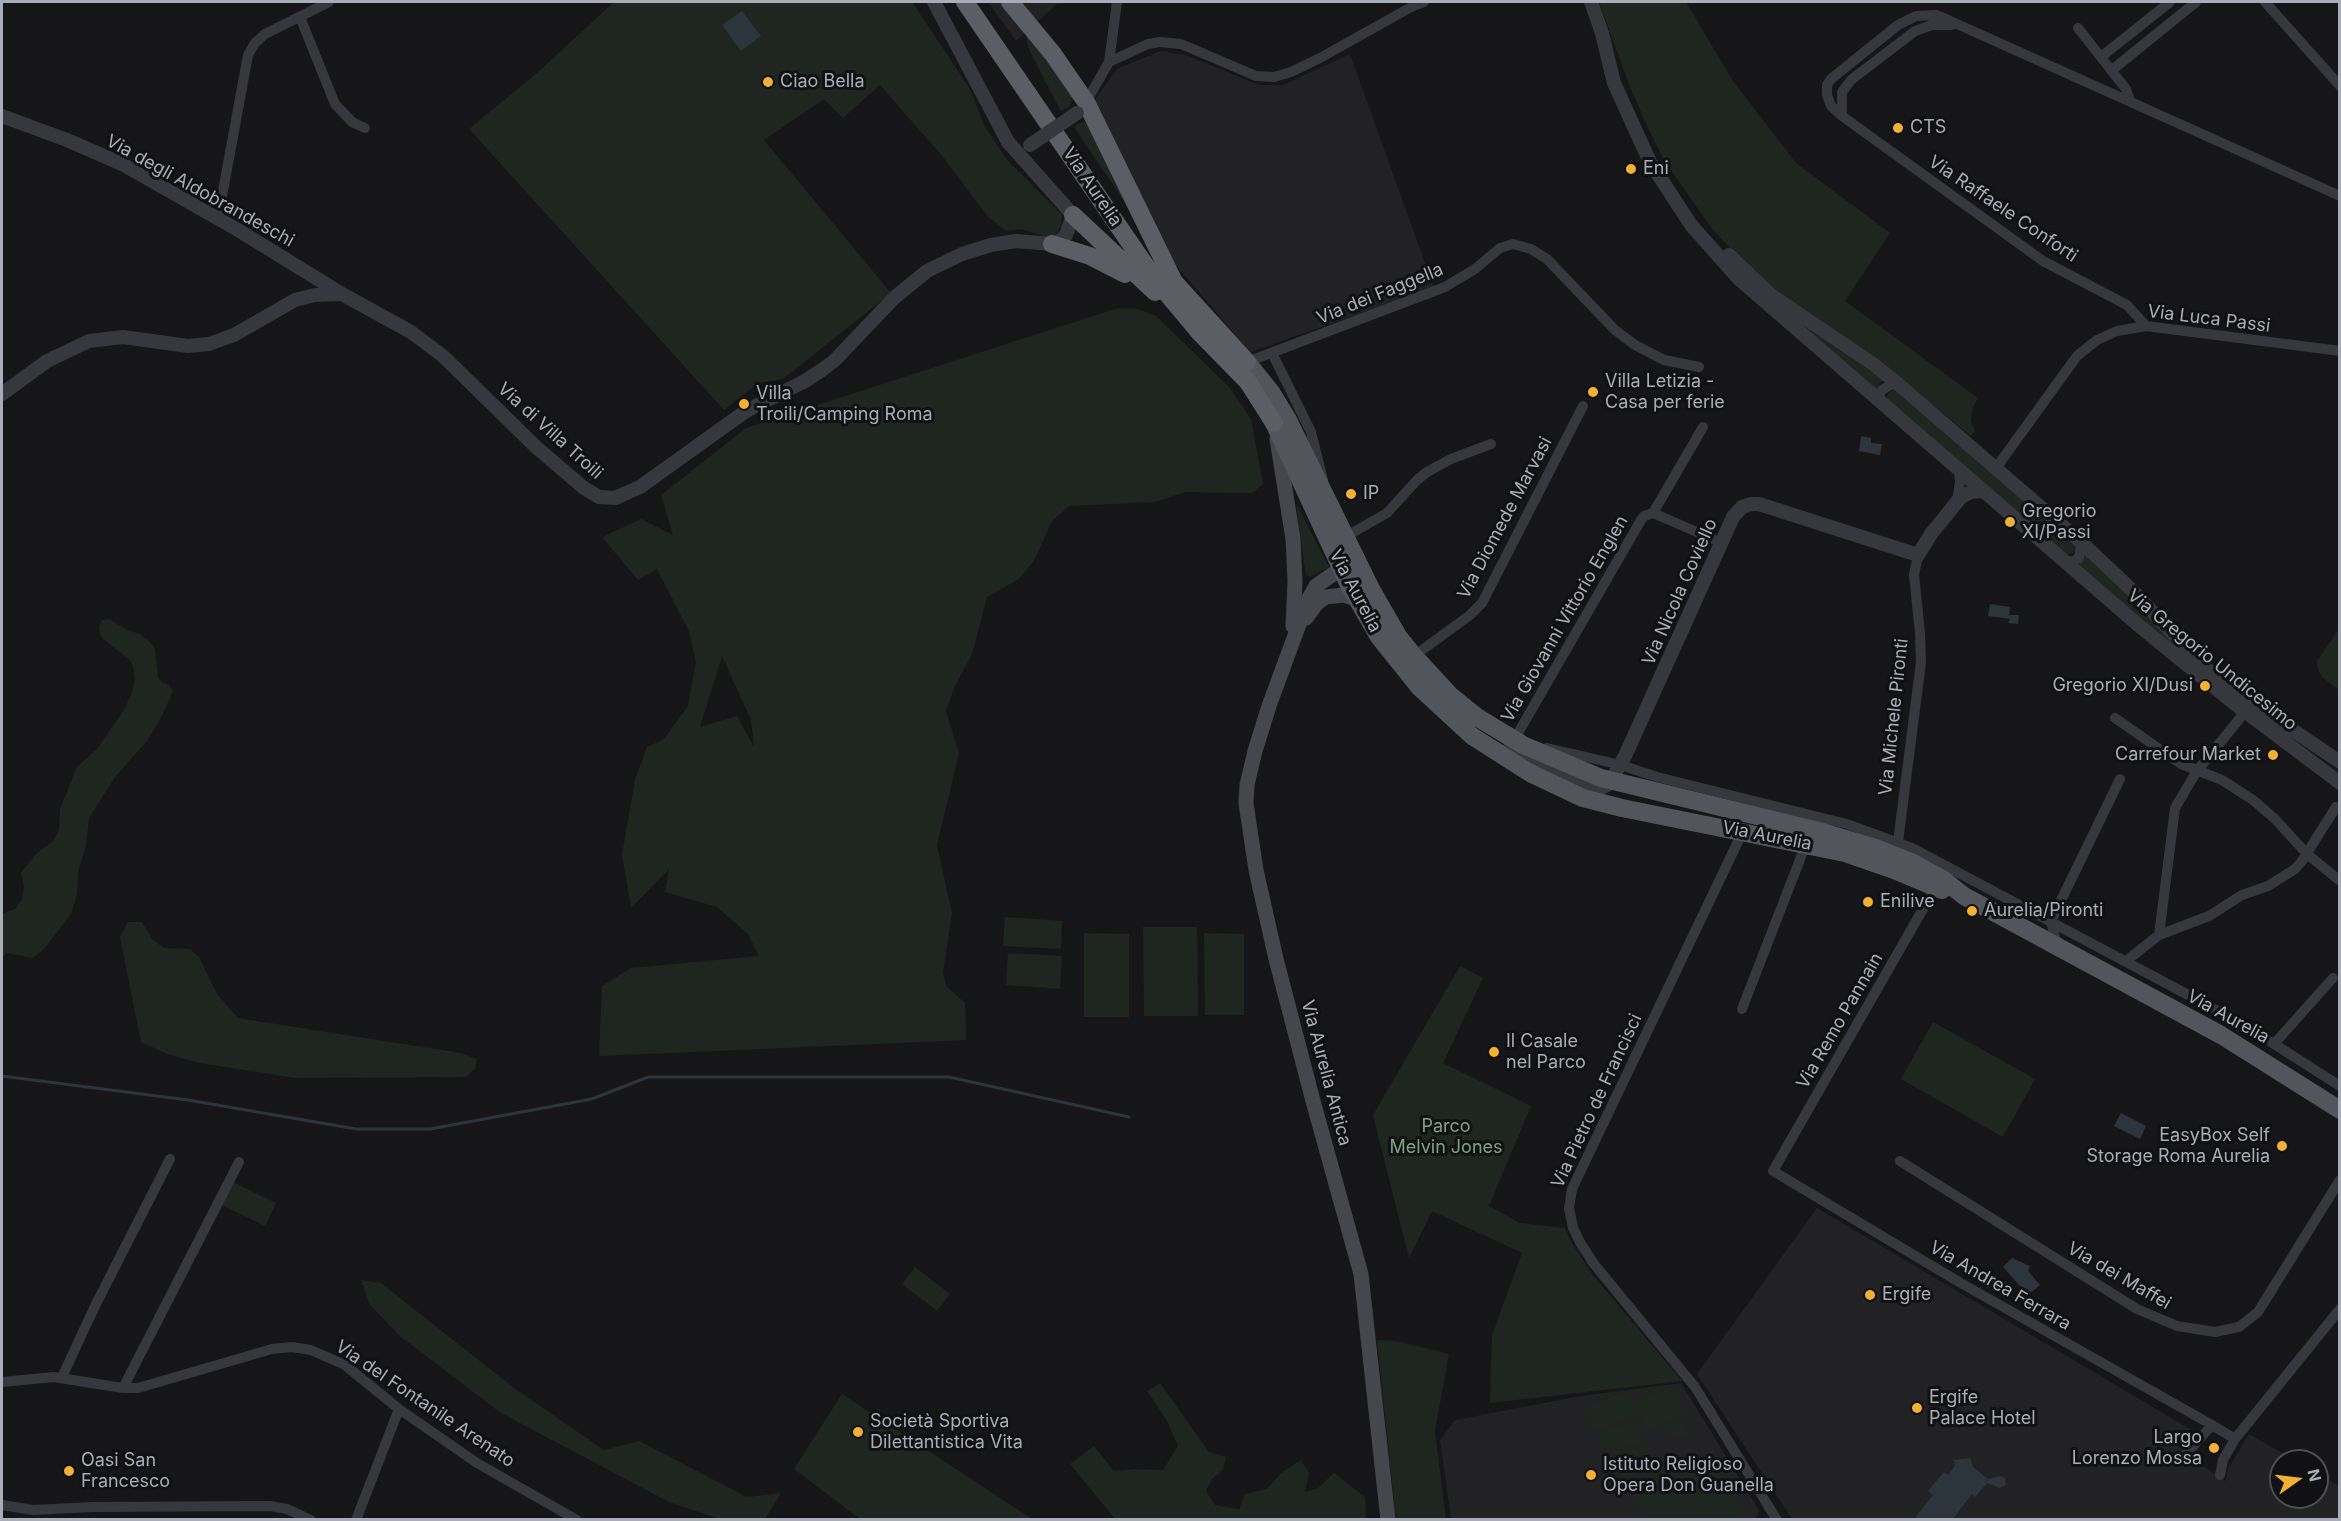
<!DOCTYPE html>
<meta charset="utf-8">
<style>
body{margin:0}
#map{position:relative;width:2341px;height:1521px;overflow:hidden;background:#161618;font-family:Inter,sans-serif}
canvas{display:block}
.frame{position:absolute;inset:0;border:3px solid #a8adb8;pointer-events:none}
.north{position:absolute;left:2269px;top:1449px;width:60px;height:60px;box-sizing:border-box;background:#111113;border:2px solid #4d4f55;border-radius:50%;rotate:76deg;font-size:16px;font-weight:700;line-height:24px;text-align:center;color:#a8adb8}
.north::after{content:'';display:block;margin:auto;width:21px;height:27px;background:#f2b134;clip-path:polygon(50% 0,100% 100%,50% 72%,0 100%)}
</style>
<div id="map">
<canvas width="2341" height="1521"></canvas>
<div class="frame"></div>
<div class="north">N</div>
</div>
<script>
const context = document.querySelector('canvas').getContext('2d');
context.lineJoin = 'round';
function fillPath(path, color) { context.fillStyle = color; context.fill(path, 'evenodd'); }
const shape = rows => new Path2D(rows.map(r => 'M' + r).join(''));
function trace(path, color, width, dash) { context.strokeStyle = color; context.lineWidth = width; context.lineCap = dash ? 'butt' : 'round'; context.setLineDash(dash || []); context.stroke(path); }
function label(font, color, halo, rows, align = 'center') {
  context.font = font + ' Inter,sans-serif'; context.lineWidth = 6; context.setLineDash([]); context.textBaseline = 'middle'; context.strokeStyle = halo; context.fillStyle = color; for (const [text, x, y, turn = 0] of rows) {
    context.save(); context.translate(x, y); context.rotate((+turn || 0) * Math.PI / 180); context.textAlign = isNaN(turn) ? turn : align; if (halo) context.strokeText(text, 0, 0); context.fillText(text, 0, 0); context.restore();
  }
}
fillPath(shape([
 [988,2,1083,2,1057,4,1016,41],
 [1160,51,1186,55,1259,85,1283,85,1350,54,1434,288,1250,352,1167,255,1093,102,1117,69],
 [1817,1208,2195,1432,2181,1452,2226,1481,2228,1469,2249,1434,2296,1461,2281,1461,2281,1497,2317,1497,2317,1473,2339,1486,2339,1519,1792,1519,1697,1374],
 [1681,1383,1759,1510,1756,1520,1451,1519,1440,1440,1455,1420,1581,1396]
]), '#222225');
fillPath(shape([
 [614,2,912,2,970,89,985,127,1008,161,1062,215,1061,226,1056,234,1048,237,1020,229,1006,231,988,217,943,157,880,85,843,118,824,99,764,140,891,293,783,379,758,383,724,410,469,129,538,72],
 [1599,2,1686,2,1733,81,1796,163,1890,233,1845,301,1978,398,1972,409,1971,421,1975,431,1971,436,1872,355,1772,288,1750,269,1713,230,1665,162,1647,126,1630,87],
 [1027,32,1073,97,1070,106,1061,111,1030,52,1027,42],
 [1082,122,1088,123,1132,213,1074,127],
 [1771,300,1884,380,1880,383,1875,391],
 [1135,308,1156,316,1229,387,1251,419,1263,484,1252,493,1185,492,1155,502,1069,506,1052,521,1035,559,1019,579,987,597,972,654,955,686,946,711,959,753,937,845,952,913,943,972,946,986,965,1003,966,1040,599,1056,602,986,631,968,759,956,748,934,717,907,665,892,669,869,631,908,622,855,635,780,647,747,664,739,688,706,696,662,689,631,657,569,638,580,602,537,641,519,673,535,661,495,746,428,1115,309],
 [722,656,751,720,754,747,737,716,700,727],
 [1894,390,2075,546,2073,553,2067,555,1887,400,1888,393],
 [1296,503,1329,567,1310,577,1306,575,1305,570],
 [2086,553,2118,582,2191,660,2075,565,2082,561],
 [109,619,127,630,140,634,151,643,155,649,158,678,163,683,169,685,173,691,161,718,147,741,115,777,89,818,86,846,78,872,77,894,71,914,44,949,33,958,7,953,2,957,2,914,15,909,22,899,24,886,21,873,38,852,54,841,59,829,60,809,77,767,97,749,124,710,132,692,135,679,133,666,130,660,103,639,100,633,99,627,102,620],
 [2339,629,2339,690,2322,677,2317,667,2317,661],
 [1005,917,1062,921,1061,949,1003,946],
 [128,922,142,922,152,939,164,948,190,949,199,957,217,994,238,1018,461,1053,477,1059,475,1069,466,1077,295,1078,200,1063,167,1054,141,1042,120,937],
 [1143,927,1197,927,1198,1016,1144,1016],
 [1084,933,1129,934,1129,1017,1084,1017],
 [1204,933,1244,934,1244,1015,1205,1015],
 [1008,953,1062,956,1060,989,1006,985],
 [1460,966,1483,978,1443,1063,1531,1106,1489,1206,1520,1223,1565,1228,1571,1242,1592,1274,1682,1381,1490,1403,1492,1335,1522,1253,1432,1211,1409,1258,1373,1115],
 [1933,1022,2035,1079,2003,1137,1901,1079],
 [233,1182,276,1203,265,1226,222,1205],
 [915,1267,950,1294,937,1311,902,1284],
 [361,1280,381,1283,514,1388,604,1450,639,1441,747,1497,781,1493,765,1519,720,1519,669,1502,501,1413,401,1337,369,1304],
 [1377,1340,1396,1341,1449,1354,1435,1431,1446,1519,1396,1519],
 [1160,1383,1209,1452,1226,1457,1223,1470,1212,1479,1206,1491,1215,1505,1239,1509,1245,1494,1267,1489,1281,1473,1301,1460,1309,1473,1305,1492,1318,1488,1334,1473,1365,1497,1366,1519,1115,1519,1070,1464,1094,1446,1114,1471,1136,1469,1163,1470,1178,1446,1166,1419,1147,1391],
 [1674,1386,1685,1416,1645,1431,1634,1401],
 [1626,1391,1636,1415,1596,1431,1587,1407],
 [842,1394,1032,1519,860,1519,794,1469],
 [1683,1419,1689,1434,1672,1440,1666,1426],
 [1634,1420,1642,1441,1608,1454,1599,1433],
 [1644,1445,1653,1465,1618,1480,1610,1460],
 [1713,1457,1744,1515,1733,1520,1644,1519,1631,1488]
]), '#1e261f');
fillPath(shape([
 [742,11,761,36,741,51,722,25],
 [1861,436,1871,438,1871,443,1882,444,1880,455,1859,451],
 [1990,604,2010,607,2009,615,2019,615,2018,624,2008,623,2010,619,1988,616],
 [2121,1113,2146,1126,2140,1139,2114,1126],
 [2012,1258,2030,1266,2028,1271,2040,1285,2028,1295,2003,1267],
 [1970,1458,1973,1467,1988,1479,2001,1476,2005,1478,2006,1485,2000,1488,1987,1483,1975,1497,1972,1494,1953,1519,1919,1519,1916,1517,1933,1495,1928,1491,1944,1472,1948,1475,1955,1466,1954,1460]
]), '#2c353c');
trace(shape([
 [2,1076,188,1100,356,1129,430,1129,592,1099,648,1077,949,1077,1129,1117]
]), '#2c353c', 3);
trace(shape([
 [2265,2,2340,86],
 [300,17,335,104,352,122,365,128],
 [2078,28,2126,89,2130,101],
 [2101,57,2170,2],
 [1109,62,1117,2],
 [2112,70,2196,2],
 [1086,102,1109,62,1148,44,1160,42,1181,44,1256,76,1274,77,1291,72,1320,58,1413,6,1424,2],
 [1842,116,1842,92,1851,80,1915,31,1932,25,1952,25],
 [218,218,248,55,255,43,265,34,329,2],
 [2146,326,2127,305,2043,261,1842,116,1831,106,1827,95,1827,85,1831,79,1898,25,1916,16,1937,15,2340,196],
 [1272,353,1311,432,1323,480],
 [1247,362,1445,287,1475,269,1500,248,1513,244,1531,249,1547,259,1615,330,1635,345,1664,360,1699,367],
 [1882,404,1879,396,1882,390,1890,385,1898,384],
 [1996,468,2077,356,2097,340,2117,331,2146,326,2340,351],
 [1957,501,1960,482,1959,471],
 [1653,513,1722,543],
 [1345,537,1387,513,1417,480,1427,472,1451,459,1491,444],
 [2065,563,2074,561,2079,558,2081,542],
 [1414,656,1470,615,1482,603,1583,406],
 [2115,718,2181,764,2222,780,2253,800,2275,819,2307,854,2340,881],
 [1514,740,1641,520,1644,516,1653,513,1703,427],
 [1547,748,1621,765,1657,777,1847,824,1912,848,2209,1006,2274,1044,2340,1086],
 [1743,831,1572,1189,1569,1208,1573,1228,1581,1244,1594,1264,1695,1387,1777,1520],
 [1898,842,1921,662,1920,633,1914,575,1918,555],
 [1935,888,1773,1171,1959,1282,2212,1425],
 [2159,935,2175,808,2197,771,2245,712],
 [2057,946,2051,921,2120,779],
 [2126,961,2159,935,2209,916,2242,895,2268,886,2295,869,2302,861,2336,807],
 [1742,1009,1806,844],
 [2274,1044,2333,978],
 [1900,1161,2137,1309,2177,1326,2215,1332,2239,1327,2258,1312,2340,1180],
 [62,1377,95,1306,170,1159],
 [2,1382,54,1377,123,1388,138,1388,272,1349,292,1347,311,1350,345,1365,399,1409,477,1463,577,1520],
 [123,1388,239,1162],
 [2235,1439,2340,1309],
 [2186,1454,2212,1425,2235,1439,2223,1460,2220,1475],
 [2,1505,33,1510,93,1507,270,1506,287,1509,311,1520],
 [356,1520,399,1409]
]), '#37383d', 10);
trace(shape([
 [1591,2,1602,33,1614,83,1650,162,1691,225,1739,279,2137,624,2235,704,2340,783],
 [2,116,67,140,122,164,238,230,342,294,411,332,443,356,536,447,584,488,599,497,615,498,640,487,746,411,805,381,822,370,835,360,894,298,927,271,962,254,991,245,1016,241,1052,244,1061,240,1066,235,1073,215,1008,142,934,2],
 [1729,255,1771,295,1873,364,1898,384,2081,542,2135,593,2199,662,2223,683,2340,762],
 [2,394,47,361,89,341,123,337,188,346,209,344,234,335,295,300,315,295,340,294],
 [1506,751,1590,787,1603,787,1609,784,1625,756,1733,517,1742,507,1751,504,1759,504,1918,555,1931,534,1961,497,1971,492,1982,491]
]), '#37383d', 14);
trace(shape([
 [1277,439,1293,539,1295,581,1293,626],
 [1349,563,1316,586,1308,600,1269,706,1255,751,1247,785,1246,803,1256,870,1276,959,1313,1101,1361,1274,1388,1520],
 [1306,618,1317,603,1326,597,1343,595,1357,599]
]), '#45474d', 15);
trace(shape([
 [1247,362,1271,392,1288,420,1371,589,1398,636,1414,656,1451,696,1477,717,1523,745,1601,778,1823,832,1876,848,1911,862,1944,880,1964,896,2221,1035,2340,1110],
 [1274,423,1348,583,1379,637,1419,687,1472,736,1530,773,1583,798,1622,808,1845,853,1894,870,1942,890]
]), '#53555c', 18);
trace(shape([
 [965,2,1154,278,1200,333,1248,382,1274,423],
 [1010,2,1053,54,1086,102,1174,282],
 [1073,215,1155,292],
 [1052,244,1090,256,1125,274],
 [1166,273,1247,362]
]), '#5b5e65', 18);
trace(shape([
 [1030,145,1077,113]
]), '#37383d', 14);
for (const [x, y, r, color] of [
 [768,82,6,"#f2b134"],
 [1898,128,6,"#f2b134"],
 [1631,169,6,"#f2b134"],
 [1593,392,6,"#f2b134"],
 [744,404,6,"#f2b134"],
 [1351,494,6,"#f2b134"],
 [2010,522,6,"#f2b134"],
 [2205,686,6,"#f2b134"],
 [2273,755,6,"#f2b134"],
 [1868,902,6,"#f2b134"],
 [1972,911,6,"#f2b134"],
 [1494,1052,6,"#f2b134"],
 [2282,1146,6,"#f2b134"],
 [1870,1295,6,"#f2b134"],
 [1917,1408,6,"#f2b134"],
 [858,1432,6,"#f2b134"],
 [2214,1448,6,"#f2b134"],
 [69,1471,6,"#f2b134"],
 [1591,1475,6,"#f2b134"]
]) { const dot = new Path2D(); dot.arc(x, y, r, 0, 2 * Math.PI); context.fillStyle = color; context.fill(dot); trace(dot, '#111113', 2); }
label('18px', '#a8adb8', '#111113', [
 ["Ciao Bella",780,82],
 ["CTS",1910,128],
 ["Eni",1643,169],
 ["Villa Letizia -",1605,382],
 ["Casa per ferie",1605,403],
 ["Villa",756,394],
 ["Troili/Camping Roma",756,415],
 ["IP",1363,494],
 ["Gregorio",2022,512],
 ["XI/Passi",2022,533],
 ["Gregorio XI/Dusi",2193,686,"right"],
 ["Carrefour Market",2261,755,"right"],
 ["Enilive",1880,902],
 ["Aurelia/Pironti",1984,911],
 ["Il Casale",1506,1042],
 ["nel Parco",1506,1063],
 ["EasyBox Self",2270,1136,"right"],
 ["Storage Roma Aurelia",2270,1157,"right"],
 ["Ergife",1882,1295],
 ["Ergife",1929,1398],
 ["Palace Hotel",1929,1419],
 ["Società Sportiva",870,1422],
 ["Dilettantistica Vita",870,1443],
 ["Largo",2202,1438,"right"],
 ["Lorenzo Mossa",2202,1459,"right"],
 ["Oasi San",81,1461],
 ["Francesco",81,1482],
 ["Istituto Religioso",1603,1465],
 ["Opera Don Guanella",1603,1486]
], 'left');
label('18px', '#a8adb8', '#111113', [
 ["Via Aurelia",1092,187,56],
 ["Via degli Aldobrandeschi",200,191,29],
 ["Via Raffaele Conforti",2003,209,34],
 ["Via dei Faggella",1380,294,-22],
 ["Via Luca Passi",2209,319,7],
 ["Via di Villa Troili",550,431,42],
 ["Via Diomede Marvasi",1505,518,-62],
 ["Via Aurelia",1355,591,62],
 ["Via Nicola Coviello",1680,592,-66],
 ["Via Giovanni Vittorio Englen",1565,619,-60],
 ["Via Gregorio Undicesimo",2212,660,39],
 ["Via Michele Pironti",1894,717,-84],
 ["Via Aurelia",1767,836,11],
 ["Via Aurelia",2228,1017,29],
 ["Via Remo Pannain",1840,1021,-60],
 ["Via Aurelia Antica",1326,1073,75],
 ["Via Pietro de Francisci",1597,1101,-65],
 ["Via dei Maffei",2119,1276,30],
 ["Via Andrea Ferrara",2000,1286,30],
 ["Via del Fontanile Arenato",425,1404,34]
]);
label('18px', '#7fa381', '#111113', [
 ["Parco",1446,1127],
 ["Melvin Jones",1446,1148]
]);
</script>
